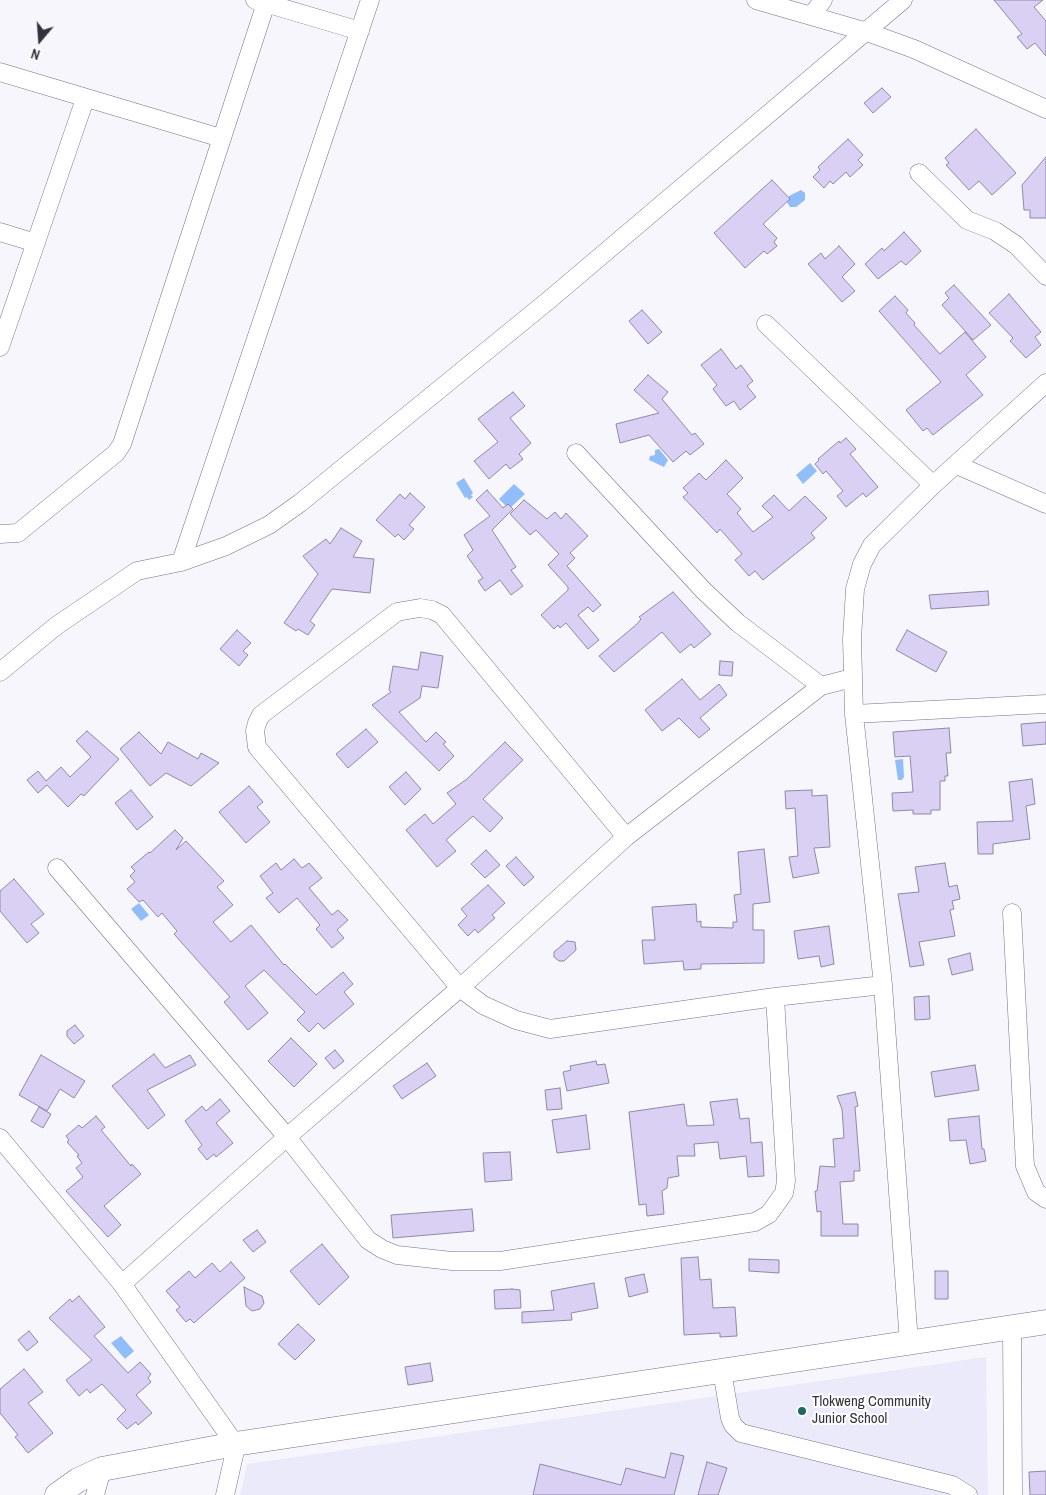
<!DOCTYPE html>
<style>
body{margin:0}
#map{position:relative;width:1046px;height:1495px;overflow:hidden;background:#f7f6fd;font-family:"Archivo Narrow",sans-serif}
canvas{display:block}
.north{position:absolute;left:15px;top:15px;width:50px;height:50px;-webkit-text-stroke:4px #fff;paint-order:stroke;rotate:198deg;font-size:14px;font-weight:700;line-height:20px;text-align:center;color:#33313e}
.north::after{content:'';display:block;margin:auto;width:18px;height:22px;background:#33313e;clip-path:polygon(50% 0,100% 100%,50% 72%,0 100%)}
</style>
<div id="map">
<canvas width="1046" height="1495"></canvas>
<div class="north">N</div>
</div>
<script>
const context = document.querySelector('canvas').getContext('2d');
context.lineJoin = 'round';
function fillPath(path, color) { context.fillStyle = color; context.fill(path, 'evenodd'); }
const shape = rows => new Path2D(rows.map(r => 'M' + r).join(''));
function trace(path, color, width, dash) { context.strokeStyle = color; context.lineWidth = width; context.lineCap = dash ? 'butt' : 'round'; context.setLineDash(dash || []); context.stroke(path); }
function label(font, color, halo, rows, align = 'center') {
  context.font = font + ' "Archivo Narrow",sans-serif'; context.lineWidth = 4; context.setLineDash([]); context.textBaseline = 'middle'; context.strokeStyle = halo; context.fillStyle = color; for (const [text, x, y, turn = 0] of rows) {
    context.save(); context.translate(x, y); context.rotate((+turn || 0) * Math.PI / 180); context.textAlign = isNaN(turn) ? turn : align; if (halo) context.strokeText(text, 0, 0); context.fillText(text, 0, 0); context.restore();
  }
}
fillPath(shape([
 [986,1357,988,1495,240,1495,247,1464]
]), '#ebeafa');
fillPath(shape([
 [801,190,805,193,805,200,796,207,790,207,787,202,789,196],
 [659,449,668,460,664,467,649,460,650,456,655,455,655,450],
 [810,463,817,471,803,484,796,475],
 [464,478,473,493,471,495,473,497,469,500,467,497,465,498,456,483],
 [514,484,525,494,509,509,499,499],
 [903,759,904,777,902,780,898,780,895,760],
 [139,903,149,915,141,921,131,909],
 [121,1336,134,1351,125,1359,111,1343]
]), '#91bdf8');
const building = shape([
 [994,0,1043,0,1034,7,1046,21,1046,56,1035,43,1027,49,1017,37,1022,34,994,0],
 [882,88,891,97,873,113,864,103,882,88],
 [976,129,1016,173,992,195,979,181,969,190,946,165,949,163,945,158,976,129],
 [848,139,863,155,858,160,863,165,850,177,846,172,833,184,830,181,824,188,813,177,820,170,818,167,848,139],
 [1046,157,1046,218,1030,218,1030,210,1024,210,1022,185,1046,157],
 [772,180,790,199,763,224,777,238,774,242,777,246,767,254,764,251,745,268,714,233,772,180],
 [904,232,921,251,906,265,901,261,878,279,865,264,882,248,884,251,904,232],
 [839,246,855,264,842,277,855,291,842,302,808,264,821,253,825,259,839,246],
 [954,285,991,325,973,340,942,305,949,298,945,293,954,285],
 [1009,294,1041,332,1035,337,1041,345,1026,358,1010,341,1013,338,989,313,1009,294],
 [895,296,908,310,906,313,915,323,914,325,940,354,965,332,986,357,966,375,983,395,933,435,927,428,923,431,906,410,941,382,879,311,895,296],
 [642,310,662,332,648,344,629,321,642,310],
 [721,349,736,369,741,365,753,381,747,386,756,397,740,410,734,401,726,406,713,389,717,385,701,365,721,349],
 [648,375,668,392,662,399,692,435,695,433,704,444,690,455,686,451,673,462,649,435,620,443,616,424,659,413,634,390,648,375],
 [513,392,525,406,510,418,531,443,519,454,523,459,510,469,506,464,489,479,474,461,498,442,478,419,513,392],
 [846,438,856,449,850,454,878,487,866,497,863,493,846,507,837,496,843,491,826,471,823,474,815,464,819,460,818,459,839,441,840,443,846,438],
 [726,460,743,478,727,494,741,509,737,513,753,532,773,517,762,506,774,495,789,511,805,496,827,518,811,533,815,538,763,580,755,571,749,576,735,560,742,554,720,529,717,533,683,497,688,493,683,488,699,473,706,480,726,460],
 [487,490,503,508,508,504,513,509,492,530,516,567,511,570,523,586,511,595,500,580,485,591,478,581,483,578,467,556,473,550,464,535,490,516,476,500,487,490],
 [410,493,425,507,409,525,414,529,404,540,398,534,395,537,376,520,400,494,405,499,410,493],
 [524,500,547,519,555,512,561,519,566,513,588,536,570,553,575,558,567,566,601,605,593,612,588,607,578,615,599,640,588,649,566,623,560,628,558,625,554,629,541,615,568,590,568,587,548,565,559,554,536,530,530,535,510,514,524,500],
 [341,528,362,541,353,557,374,559,370,593,332,589,310,621,315,625,308,635,298,629,296,631,284,623,318,574,303,556,326,539,330,544,341,528],
 [988,591,989,605,931,609,929,595,988,591],
 [673,592,711,634,694,648,691,644,680,653,662,632,614,672,599,656,637,624,641,619,639,617,673,592],
 [237,630,251,643,243,651,248,655,239,666,220,649,237,630],
 [907,630,947,652,936,672,896,650,907,630],
 [421,652,443,656,438,688,422,686,420,698,399,712,426,742,436,732,446,742,443,744,454,756,439,771,372,705,391,692,389,690,393,666,418,670,421,652],
 [720,661,733,662,732,676,719,675,720,661],
 [682,679,700,700,719,684,727,695,700,718,710,729,699,738,679,718,662,731,645,710,682,679],
 [1046,722,1046,744,1023,746,1021,724,1046,722],
 [949,728,951,753,946,753,948,776,945,776,945,781,940,781,940,810,931,810,931,814,913,814,913,810,893,811,892,793,913,792,910,756,895,757,893,732,949,728],
 [366,729,378,742,348,768,336,754,366,729],
 [87,731,119,759,84,796,81,794,68,807,47,785,38,793,27,780,38,771,46,781,61,767,70,777,91,757,76,741,87,731],
 [139,732,161,754,168,742,198,759,201,753,219,763,191,786,166,773,150,786,120,749,139,732],
 [505,742,523,760,483,799,503,818,490,832,473,816,446,840,456,851,437,867,406,830,425,814,433,824,456,804,447,793,467,779,505,742],
 [406,772,421,789,405,805,389,787,406,772],
 [1032,779,1035,804,1026,806,1030,839,993,844,993,854,978,854,977,822,1013,821,1009,782,1032,779],
 [249,786,263,802,257,807,270,822,246,843,219,812,249,786],
 [131,790,153,817,137,830,115,803,131,790],
 [812,790,812,796,827,795,830,847,814,848,819,873,793,878,789,857,798,856,795,808,786,809,785,791,812,790],
 [175,830,183,838,176,850,186,841,224,881,217,887,233,905,213,922,231,942,251,925,284,965,285,964,316,995,343,972,353,984,344,992,354,1004,324,1029,318,1023,309,1032,297,1020,305,1012,264,970,245,986,268,1013,248,1030,224,1002,230,997,174,934,177,931,162,913,158,917,143,900,139,902,127,889,135,882,130,876,135,871,131,867,149,852,150,853,175,830],
 [764,849,770,902,753,904,753,930,764,930,764,963,701,964,701,969,684,970,683,961,644,964,642,940,655,940,652,907,696,904,697,922,701,921,701,927,733,928,733,922,737,922,734,895,741,894,738,852,764,849],
 [486,850,500,865,485,878,471,864,486,850],
 [516,857,534,877,524,886,506,866,516,857],
 [294,859,302,868,309,863,322,878,309,888,332,915,338,910,348,920,337,930,344,938,332,948,316,929,320,925,297,898,279,913,266,898,273,893,260,876,276,863,281,870,294,859],
 [945,863,949,887,957,885,960,899,952,901,954,909,950,910,955,936,919,942,924,965,910,967,898,894,919,892,915,867,945,863],
 [14,879,44,914,31,924,39,933,27,943,0,911,0,891,14,879],
 [488,885,505,903,492,915,495,918,478,933,475,929,468,936,458,925,467,916,461,909,488,885],
 [829,926,834,964,821,967,819,956,798,959,794,931,829,926],
 [567,941,575,942,576,950,564,961,559,961,554,957,554,952,567,941],
 [970,953,973,970,952,975,948,959,970,953],
 [929,996,930,1019,915,1020,914,997,929,996],
 [75,1025,84,1036,74,1044,67,1036,67,1031,75,1025],
 [291,1038,317,1064,294,1087,268,1061,291,1038],
 [335,1050,344,1061,334,1069,325,1058,335,1050],
 [154,1054,165,1068,190,1055,196,1065,147,1090,165,1115,148,1129,112,1086,154,1054],
 [41,1055,85,1081,74,1098,60,1089,47,1111,19,1095,41,1055],
 [596,1061,597,1065,605,1064,609,1083,567,1091,563,1072,571,1070,570,1066,596,1061],
 [427,1063,436,1076,402,1099,393,1086,427,1063],
 [975,1065,979,1090,935,1097,931,1072,975,1065],
 [560,1088,562,1109,547,1110,545,1090,560,1088],
 [855,1092,858,1106,855,1107,860,1171,854,1171,854,1181,840,1182,843,1224,858,1224,858,1236,821,1236,821,1211,817,1212,815,1191,817,1191,820,1166,835,1167,833,1139,844,1138,842,1109,837,1096,855,1092],
 [220,1099,230,1111,216,1123,233,1143,216,1157,214,1154,207,1160,198,1149,202,1145,185,1121,202,1106,206,1111,220,1099],
 [737,1099,740,1119,749,1118,751,1143,762,1142,764,1176,748,1177,746,1156,720,1159,718,1142,694,1144,695,1156,677,1156,679,1176,668,1178,667,1188,662,1191,664,1214,647,1216,646,1204,639,1205,629,1112,684,1104,687,1126,714,1125,710,1102,737,1099],
 [39,1107,51,1114,43,1128,31,1121,39,1107],
 [586,1115,590,1149,557,1153,552,1120,586,1115],
 [96,1116,105,1127,101,1130,131,1166,132,1164,141,1174,104,1206,121,1225,108,1237,66,1191,83,1177,76,1168,82,1163,77,1156,79,1155,67,1142,69,1140,66,1136,79,1125,82,1128,96,1116],
 [979,1116,982,1149,984,1149,986,1161,970,1164,966,1140,950,1141,948,1119,979,1116],
 [510,1152,512,1180,485,1182,483,1153,510,1152],
 [472,1209,474,1231,393,1238,391,1215,472,1209],
 [257,1230,266,1242,253,1252,243,1240,257,1230],
 [322,1244,349,1277,319,1305,290,1271,322,1244],
 [698,1257,700,1280,711,1279,713,1308,735,1307,737,1336,720,1337,720,1333,684,1335,681,1258,698,1257],
 [749,1259,779,1260,779,1273,749,1271,749,1259],
 [231,1262,245,1278,194,1323,190,1319,186,1322,176,1310,180,1307,166,1291,189,1271,195,1278,212,1263,220,1272,231,1262],
 [935,1271,948,1271,948,1299,935,1299,935,1271],
 [644,1274,648,1292,629,1297,625,1278,644,1274],
 [594,1283,598,1308,571,1313,572,1320,522,1323,522,1312,554,1310,551,1291,594,1283],
 [244,1287,262,1296,264,1303,260,1309,252,1311,246,1306,244,1287],
 [512,1289,520,1290,521,1308,495,1309,494,1290,512,1289],
 [79,1296,105,1327,94,1336,128,1373,140,1362,151,1374,148,1378,151,1382,136,1395,152,1413,138,1425,136,1422,127,1429,117,1419,126,1410,102,1384,90,1393,87,1389,79,1396,66,1380,92,1360,49,1318,70,1299,72,1302,79,1296],
 [298,1324,315,1340,295,1360,278,1344,298,1324],
 [29,1331,38,1342,27,1351,18,1340,29,1331],
 [430,1363,433,1381,408,1385,405,1367,430,1363],
 [24,1369,43,1392,28,1403,53,1433,28,1453,15,1437,18,1435,0,1413,0,1389,24,1369],
 [671,1453,684,1456,674,1495,533,1495,540,1464,621,1485,626,1468,665,1478,671,1453],
 [707,1462,727,1468,718,1495,698,1495,707,1462],
 [1046,1471,1046,1495,1030,1495,1029,1472,1046,1471]
]);
fillPath(building, '#d9d0f3');
trace(building, '#9088a7', 1);
const street = shape([
 [255,0,360,31],
 [756,0,867,32,914,49,1046,109],
 [812,15,823,0],
 [0,72,221,138],
 [919,173,967,220,995,231,1016,245,1046,276],
 [0,232,36,243],
 [766,324,933,485],
 [0,347,85,99],
 [576,453,704,591,738,623,821,686],
 [957,465,1046,504],
 [0,534,18,533,116,453,122,444,266,3],
 [181,562,370,0],
 [0,672,56,626,137,571,181,562,226,546,269,525,300,503,549,300,903,0],
 [854,714,1046,704],
 [626,837,442,615,432,610,420,608,397,612,261,715,257,723,255,731,257,747,460,988,483,1005,516,1020,550,1029,775,997,883,985],
 [57,868,287,1137,368,1240,382,1249,397,1255,452,1261,500,1261,755,1222,769,1214,784,1193,786,1181,775,997],
 [1012,913,1025,1166,1036,1192,1046,1199],
 [0,1138,122,1284,233,1441,235,1451,225,1495],
 [122,1284,287,1137,460,988,626,837,821,686,852,678],
 [1012,1327,1013,1495],
 [909,1343,883,985,854,714,852,639,855,589,862,564,872,545,933,485,1046,383],
 [722,1371,730,1418,733,1425,741,1433,952,1485,968,1495],
 [95,1495,102,1469]
]);
const secondary = shape([
 [57,1495,78,1480,102,1469,235,1444,1046,1322]
]);
trace(street, '#74718f', 19);
trace(secondary, '#74718f', 25);
trace(street, '#fff', 18);
trace(secondary, '#fff', 24);
for (const [x, y, r, color] of [
 [802,1411,5,"#1d6863"]
]) { const dot = new Path2D(); dot.arc(x, y, r, 0, 2 * Math.PI); context.fillStyle = color; context.fill(dot); trace(dot, '#fff', 2); }
label('15px', '#33313e', '#fff', [
 ["Tlokweng Community",812,1402],
 ["Junior School",812,1419]
], 'left');
</script>
